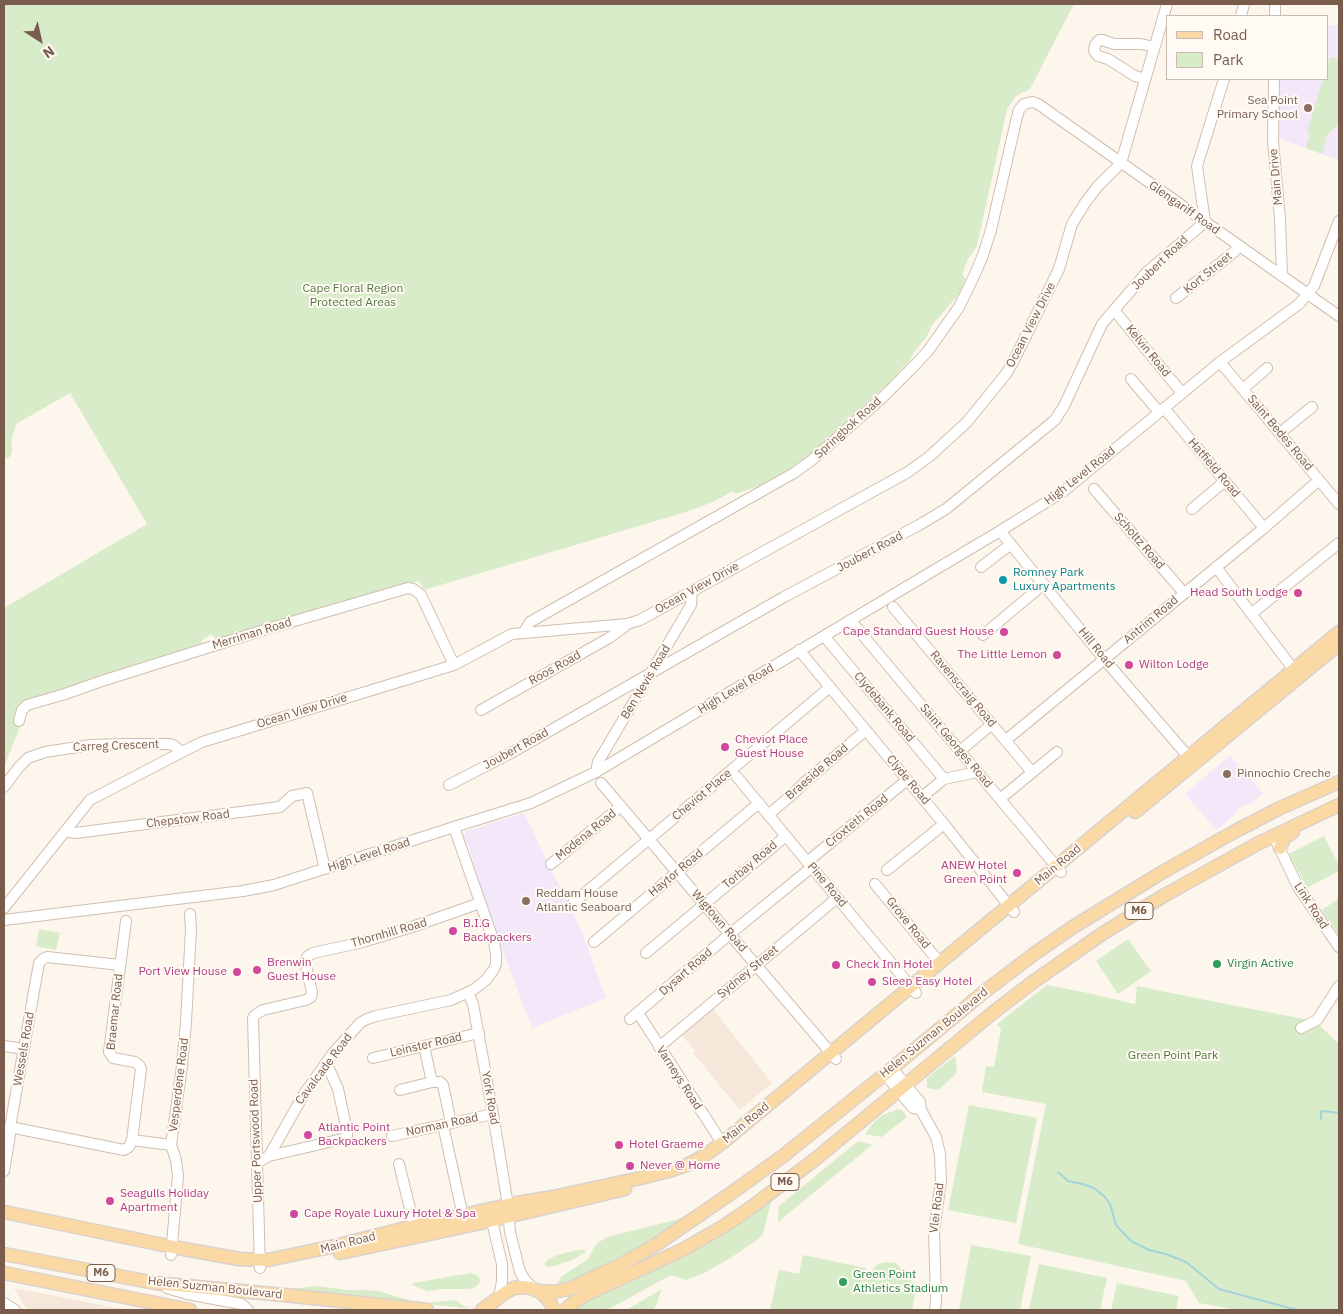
<!DOCTYPE html>
<style>
body{margin:0}
#map{position:relative;width:1343px;height:1314px;overflow:hidden;background:#fdf6ec;font-family:"IBM Plex Sans",sans-serif}
canvas{display:block}
.frame{position:absolute;inset:0;border:5px solid #7a5c4d;pointer-events:none}
.legend{position:absolute;left:1166px;top:15px;width:162px;height:65px;box-sizing:border-box;background:#fffaf3;border:1px solid #cabbb1;margin:0;padding:6px 9px;list-style:none;font-size:15px;color:#7a5c4d}
.legend li{display:flex;align-items:center;gap:10px;height:25px}
.legend b{width:25px;border:1px solid #cabbb1}
.north{position:absolute;left:15px;top:15px;width:50px;height:50px;-webkit-text-stroke:4px #fffaf3;paint-order:stroke;rotate:145deg;font-size:14px;font-weight:700;line-height:20px;text-align:center;color:#7a5c4d}
.north::after{content:'';display:block;margin:auto;width:18px;height:22px;background:#7a5c4d;clip-path:polygon(50% 0,100% 100%,50% 72%,0 100%)}
</style>
<div id="map">
<canvas width="1343" height="1314"></canvas>
<div class="frame"></div>
<ul class="legend">
<li><b style="height:6px;background:#fbd9a5"></b>Road</li>
<li><b style="height:14px;background:#d8ecc9"></b>Park</li>
</ul>
<div class="north">N</div>
</div>
<script>
const context = document.querySelector('canvas').getContext('2d');
context.lineJoin = 'round';
function fillPath(path, color) { context.fillStyle = color; context.fill(path, 'evenodd'); }
const shape = rows => new Path2D(rows.map(r => 'M' + r).join(''));
function trace(path, color, width, dash) { context.strokeStyle = color; context.lineWidth = width; context.lineCap = dash ? 'butt' : 'round'; context.setLineDash(dash || []); context.stroke(path); }
function label(font, color, halo, rows, align = 'center') {
  context.font = font + ' "IBM Plex Sans",sans-serif'; context.lineWidth = 4; context.setLineDash([]); context.textBaseline = 'middle'; context.strokeStyle = halo; context.fillStyle = color; for (const [text, x, y, turn = 0] of rows) {
    context.save(); context.translate(x, y); context.rotate((+turn || 0) * Math.PI / 180); context.textAlign = isNaN(turn) ? turn : align; if (halo) context.strokeText(text, 0, 0); context.fillText(text, 0, 0); context.restore();
  }
}
fillPath(shape([
 [711,1007,772,1083,740,1110,693,1053,695,1051,680,1033],
 [14,1288,129,1310,27,1310]
]), '#f5e8da');
fillPath(shape([
 [1327,25,1339,25,1339,160,1277,138,1277,79,1327,79],
 [1230,755,1263,793,1248,806,1244,805,1234,813,1235,815,1229,819,1225,824,1216,830,1185,794],
 [524,813,581,930,606,998,532,1028,498,939,475,872,476,871,468,844,465,844,463,838,466,831]
]), '#f3e8fa');
fillPath(shape([
 [4,4,1074,4,1030,89,1016,96,1007,109,977,246,967,261,963,272,963,275,965,279,959,294,932,325,926,338,914,352,910,360,899,371,894,378,815,450,798,463,763,485,735,494,733,491,713,502,686,512,424,590,419,581,416,582,268,624,219,642,211,634,201,641,201,647,37,698,25,714,4,767,4,608,147,524,70,393,16,424,14,432,11,440,12,450,11,455,8,458,4,458],
 [1330,57,1339,59,1339,124,1327,135,1322,154,1306,148,1310,135,1307,132,1323,79,1327,79,1327,67],
 [1324,836,1339,865,1339,871,1307,888,1289,854],
 [1339,898,1339,935,1322,910],
 [39,929,60,933,56,950,36,946],
 [1128,939,1151,971,1118,994,1096,961],
 [1047,985,1088,993,1135,1004,1137,986,1231,1005,1309,1020,1318,1024,1339,1044,1339,1310,1237,1310,1199,1303,1186,1281,1018,1244,1046,1104,982,1092,986,1066,994,1067,1001,1029,997,1024],
 [955,1056,957,1069,955,1075,938,1090,928,1088,927,1087,927,1078],
 [969,1105,1037,1118,1016,1223,948,1210],
 [898,1109,903,1111,907,1117,882,1137,865,1134,875,1121,883,1115],
 [858,1141,872,1145,778,1222,779,1206],
 [772,1198,763,1234,757,1240,729,1259,704,1273,686,1280,671,1275,607,1310,574,1310,595,1297],
 [711,1199,706,1206,681,1223,644,1244,575,1280,557,1286,561,1277,588,1259,594,1247,599,1242,607,1237,679,1219],
 [971,1245,1031,1256,1020,1310,959,1310],
 [576,1250,585,1250,586,1252,572,1260,554,1266,549,1267,545,1265,545,1262,549,1259,557,1255],
 [803,1255,866,1268,865,1273,872,1274,873,1269,878,1264,887,1262,896,1263,899,1266,904,1274,911,1281,910,1284,917,1285,912,1310,770,1310,779,1270,799,1274],
 [1039,1264,1107,1278,1100,1310,1029,1310],
 [471,1273,478,1276,480,1279,480,1282,476,1287,469,1289,442,1289,428,1291,412,1285,413,1283],
 [1117,1283,1179,1296,1176,1310,1111,1310],
 [317,1286,348,1290,365,1290,378,1291,412,1301,427,1303,456,1300,462,1305,467,1307,478,1306,465,1308,285,1290,287,1288,300,1288],
 [662,1289,654,1310,626,1310]
]), '#d8ecc9');
trace(shape([
 [1321,1119,1321,1111,1339,1113],
 [1058,1172,1068,1181,1083,1184,1094,1188,1104,1196,1110,1204,1116,1225,1131,1241,1149,1250,1166,1254,1186,1262,1219,1289,1297,1310]
]), '#a5d3da', 2);
const minor = shape([
 [1241,16,1244,4],
 [1275,16,1275,4],
 [1145,79,1135,76,1108,59,1098,56,1094,51,1095,45,1099,40,1102,40,1114,44,1141,44,1154,47],
 [1274,79,1273,141,1280,219,1282,276],
 [1176,298,1234,252,1239,246],
 [1114,310,1182,393],
 [1220,362,1339,504],
 [1131,379,1159,412],
 [1243,389,1267,368],
 [1164,408,1264,528],
 [1280,433,1312,407],
 [1094,489,1184,593],
 [1192,509,1225,481],
 [1000,531,1104,659,1192,761],
 [981,567,1011,544],
 [1216,567,1297,674],
 [893,607,1032,772],
 [1251,614,1339,543],
 [850,620,1061,872],
 [524,632,530,622,794,473,812,460,882,398,913,367,928,351,959,307,975,274,983,255,991,230,1017,117,1019,110,1024,104,1032,102,1038,104,1339,316],
 [983,635,1044,584],
 [824,636,944,779],
 [799,650,944,824,1014,912],
 [481,710,609,638,624,627,627,624],
 [19,721,22,710,27,705,65,694,102,681,267,629,408,588,413,589,421,595,454,665],
 [1006,740,1264,528,1319,480],
 [960,751,992,724],
 [596,772,598,762,691,605,692,591],
 [737,777,916,993],
 [601,783,836,1059],
 [449,785,511,753,784,597,919,525,946,509,1055,420,1064,406,1102,324,1147,272,1205,222,1197,166,1224,79],
 [4,787,19,767,28,758,45,752,91,745,124,744,168,744,173,745,182,752],
 [922,797,944,779,977,772],
 [1000,799,1057,752],
 [768,815,794,793,805,782,866,730],
 [65,831,75,833,280,807,292,796,307,793,325,869],
 [1277,843,1298,887,1339,947],
 [807,862,907,780],
 [551,864,621,806],
 [887,870,944,824],
 [875,884,940,963],
 [573,903,830,687],
 [4,908,90,800,182,752,202,742,454,665,512,634,627,624,640,620,908,472,930,456,967,422,1006,374,1012,364,1059,269,1072,224,1085,203,1098,186,1121,163,1167,4],
 [4,920,243,891,274,885,454,827,531,803,596,772,1000,531,1064,491,1220,362,1299,304,1314,286,1339,221],
 [594,942,759,803],
 [646,953,786,836],
 [468,993,473,1004,493,1114,507,1199,510,1232,520,1272,525,1280,534,1289],
 [638,1013,722,1143],
 [630,1019,730,934,812,867],
 [1301,1028,1317,1020,1339,986],
 [4,1046,24,1049],
 [424,1046,432,1082],
 [659,1047,837,898],
 [373,1058,479,1033],
 [892,1068,920,1102,921,1110,936,1137,940,1154,941,1181,934,1231,936,1299,935,1310],
 [885,1074,913,1108,921,1110],
 [400,1090,432,1082,440,1082,443,1085,451,1123],
 [443,1125,464,1221],
 [10,1127,124,1150,129,1147,132,1140,141,1069,139,1065,135,1062,113,1058,109,1052,126,921],
 [392,1136,493,1114],
 [132,1140,171,1145],
 [269,1156,342,1139,347,1136,347,1131,338,1089,330,1071,325,1064],
 [258,1162,269,1156,304,1094,334,1052,360,1023,367,1019,376,1016,451,1000,473,990,486,980,494,969,496,964,496,954,494,942,454,827],
 [399,1164,416,1233],
 [4,1171,10,1135,10,1127,39,963,43,959,47,957,120,965],
 [490,1213,502,1264,502,1281,499,1298],
 [171,1255,178,1176,176,1160,171,1145,182,1066,186,1022,191,929,190,914],
 [260,1268,253,1018,255,1015,263,1010,306,1000,311,997,312,992,305,962,307,957,313,953,363,942,412,927,480,903],
 [167,1288,187,1294,241,1304,244,1306,248,1310],
 [4,1303,15,1310]
]);
const major = shape([
 [1135,812,1339,644],
 [1280,848,1284,838,1293,832],
 [4,1212,173,1247,239,1259,268,1260,335,1246,414,1226,517,1203,553,1197,641,1178,672,1170,687,1165,704,1156,722,1143,1339,632],
 [340,1253,481,1223,625,1189],
 [4,1254,155,1283,284,1295,427,1310],
 [4,1273,190,1310],
 [539,1291,553,1292,569,1289,620,1265,657,1244,730,1194,783,1156,885,1074,984,992,1034,954,1073,927,1161,873,1232,833,1278,809,1339,782],
 [482,1310,506,1292,514,1288,522,1287,531,1288,542,1293,550,1302,554,1310],
 [565,1310,574,1302,587,1294,684,1249,724,1226,749,1209,813,1161,995,1011,1033,982,1102,934,1165,895,1257,844,1339,805]
]);
trace(minor, '#d1beb0', 12);
trace(major, '#dad1cd', 15);
trace(minor, '#fff', 10);
trace(major, '#fbd9a5', 12);
for (const [x, y, r, color] of [
 [1308,108,5,"#8d6e63"],
 [1003,580,5,"#0f9aa8"],
 [1298,593,5,"#d1479c"],
 [1004,632,5,"#d1479c"],
 [1057,655,5,"#d1479c"],
 [1129,665,5,"#d1479c"],
 [725,747,5,"#d1479c"],
 [1227,774,5,"#8d6e63"],
 [1017,873,5,"#d1479c"],
 [526,901,5,"#8d6e63"],
 [453,931,5,"#d1479c"],
 [1217,964,5,"#2e9e5b"],
 [836,965,5,"#d1479c"],
 [257,970,5,"#d1479c"],
 [237,972,5,"#d1479c"],
 [872,982,5,"#d1479c"],
 [308,1135,5,"#d1479c"],
 [619,1145,5,"#d1479c"],
 [630,1166,5,"#d1479c"],
 [110,1201,5,"#d1479c"],
 [294,1214,5,"#d1479c"],
 [843,1282,5,"#2e9e5b"]
]) { const dot = new Path2D(); dot.arc(x, y, r, 0, 2 * Math.PI); context.fillStyle = color; context.fill(dot); trace(dot, '#fffaf3', 2); }
for (const [x, y, w] of [
 [1139,911,28],
 [785,1182,28],
 [101,1273,28]
]) { const box = new Path2D(); box.roundRect(x - w / 2, y - 8.5, w, 17, 4); context.fillStyle = '#fffaf3'; context.fill(box); trace(box, '#7a5c4d', 1); }
label('bold 11px', '#7a5c4d', null, [
 ["M6",1139,911],
 ["M6",785,1182],
 ["M6",101,1273]
]);
label('12px', '#785e54', '#fffaf3', [
 ["Sea Point",1298,101,"right"],
 ["Primary School",1298,115,"right"],
 ["Pinnochio Creche",1237,774],
 ["Reddam House",536,894],
 ["Atlantic Seaboard",536,908]
], 'left');
label('12px', '#7a5c4d', '#fffaf3', [
 ["Main Drive",1276,177,-95],
 ["Glengariff Road",1184,208,35],
 ["Joubert Road",1160,263,-44],
 ["Kort Street",1208,273,-39],
 ["Ocean View Drive",1031,325,-63],
 ["Kelvin Road",1148,351,51],
 ["Springbok Road",848,428,-42],
 ["Saint Bedes Road",1280,433,50],
 ["Hatfield Road",1214,468,50],
 ["High Level Road",1080,476,-38],
 ["Scholtz Road",1139,541,49],
 ["Joubert Road",870,552,-28],
 ["Ocean View Drive",697,588,-29],
 ["Antrim Road",1151,620,-40],
 ["Merriman Road",252,634,-17],
 ["Hill Road",1096,648,51],
 ["Roos Road",555,668,-29],
 ["Ben Nevis Road",646,682,-59],
 ["High Level Road",736,689,-31],
 ["Ravenscraig Road",963,689,50],
 ["Clydebank Road",884,707,50],
 ["Ocean View Drive",302,711,-17],
 ["Carreg Crescent",116,746,-2],
 ["Saint Georges Road",956,746,50],
 ["Joubert Road",516,749,-29],
 ["Braeside Road",817,772,-41],
 ["Clyde Road",908,780,50],
 ["Cheviot Place",702,795,-40],
 ["Chepstow Road",188,819,-7],
 ["Croxteth Road",857,821,-39],
 ["Modena Road",586,835,-39],
 ["High Level Road",369,855,-18],
 ["Torbay Road",750,865,-40],
 ["Main Road",1058,865,-40],
 ["Haytor Road",676,873,-40],
 ["Pine Road",827,885,50],
 ["Link Road",1311,906,57],
 ["Wigtown Road",719,921,49],
 ["Grove Road",908,923,51],
 ["Thornhill Road",389,933,-16],
 ["Dysart Road",686,972,-41],
 ["Sydney Street",748,972,-40],
 ["Braemar Road",115,1012,-84],
 ["Helen Suzman Boulevard",934,1033,-39],
 ["Leinster Road",426,1045,-13],
 ["Wessels Road",24,1049,-80],
 ["Cavalcade Road",324,1069,-53],
 ["Varneys Road",679,1078,57],
 ["Vesperdene Road",179,1085,-83],
 ["York Road",490,1098,80],
 ["Main Road",746,1123,-40],
 ["Norman Road",442,1125,-12],
 ["Upper Portswood Road",256,1141,-92],
 ["Vlei Road",937,1208,-83],
 ["Main Road",348,1243,-14],
 ["Helen Suzman Boulevard",215,1288,6]
]);
label('12px', '#537a41', '#fffaf3', [
 ["Cape Floral Region",353,289],
 ["Protected Areas",353,303],
 ["Green Point Park",1173,1056]
]);
label('12px', '#0d838f', '#fffaf3', [
 ["Romney Park",1013,573],
 ["Luxury Apartments",1013,587]
], 'left');
label('12px', '#b23c85', '#fffaf3', [
 ["Head South Lodge",1288,593,"right"],
 ["Cape Standard Guest House",994,632,"right"],
 ["The Little Lemon",1047,655,"right"],
 ["Wilton Lodge",1139,665],
 ["Cheviot Place",735,740],
 ["Guest House",735,754],
 ["ANEW Hotel",1007,866,"right"],
 ["Green Point",1007,880,"right"],
 ["B.I.G",463,924],
 ["Backpackers",463,938],
 ["Brenwin",267,963],
 ["Guest House",267,977],
 ["Check Inn Hotel",846,965],
 ["Port View House",227,972,"right"],
 ["Sleep Easy Hotel",882,982],
 ["Atlantic Point",318,1128],
 ["Backpackers",318,1142],
 ["Hotel Graeme",629,1145],
 ["Never @ Home",640,1166],
 ["Seagulls Holiday",120,1194],
 ["Apartment",120,1208],
 ["Cape Royale Luxury Hotel & Spa",304,1214]
], 'left');
label('12px', '#27864d', '#fffaf3', [
 ["Virgin Active",1227,964],
 ["Green Point",853,1275],
 ["Athletics Stadium",853,1289]
], 'left');
</script>
